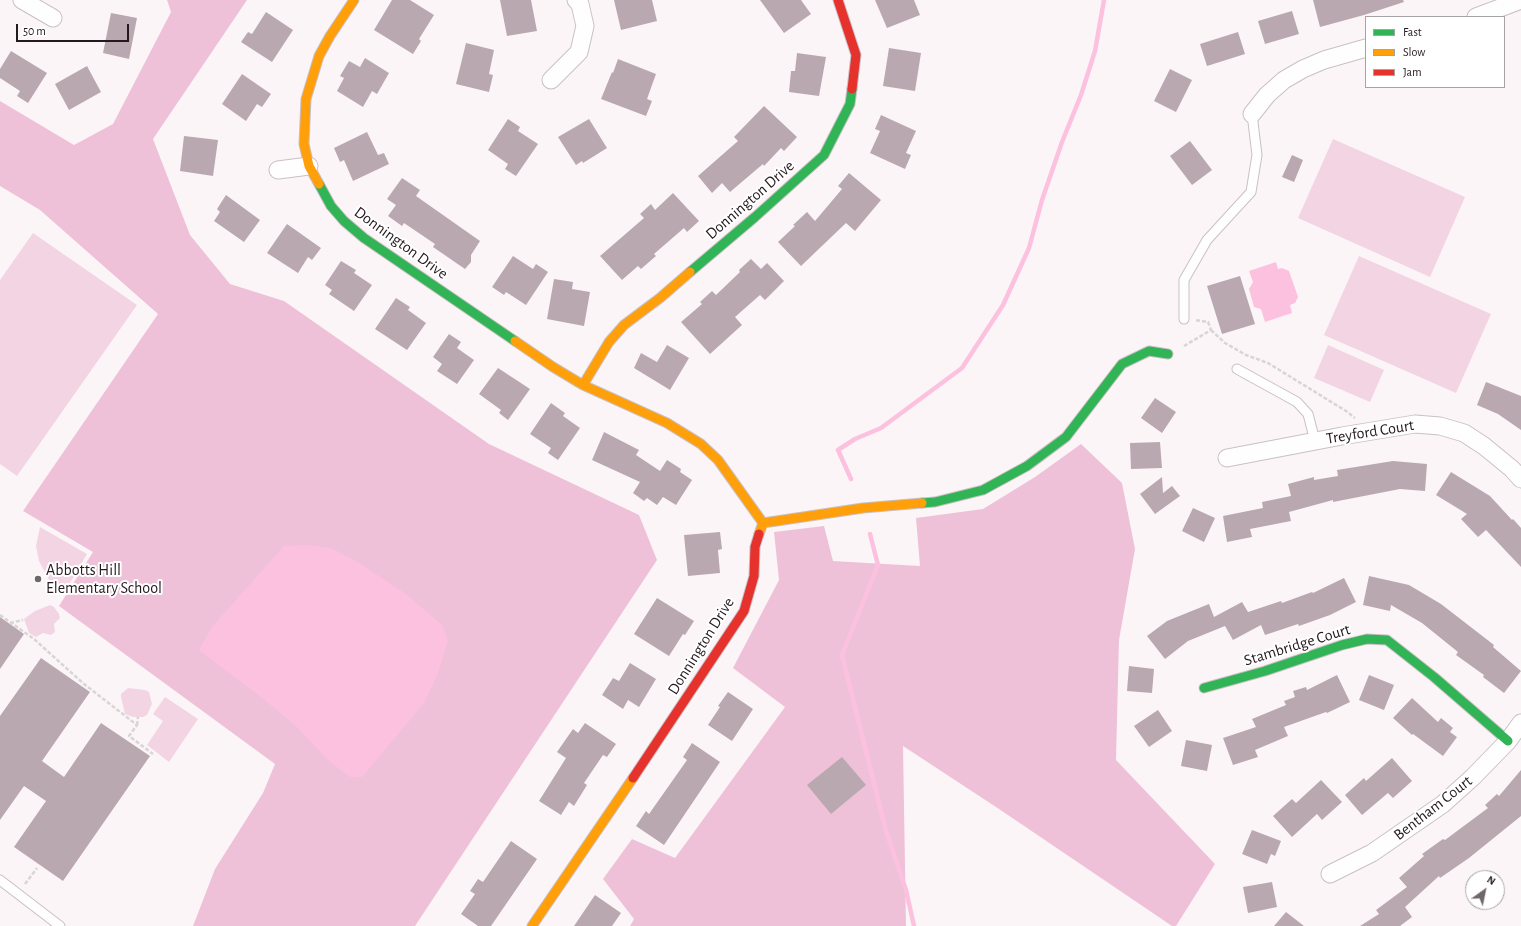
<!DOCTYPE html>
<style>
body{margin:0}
#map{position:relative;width:1521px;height:926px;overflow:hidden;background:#fcf5f8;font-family:"Alegreya Sans",sans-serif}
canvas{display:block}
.legend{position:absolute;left:1365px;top:16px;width:140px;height:72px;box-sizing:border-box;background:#fff;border:1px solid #a7a3a5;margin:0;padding:5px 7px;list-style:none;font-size:12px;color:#23191e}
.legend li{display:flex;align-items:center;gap:8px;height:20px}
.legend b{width:20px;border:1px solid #a7a3a5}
.north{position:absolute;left:1465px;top:870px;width:40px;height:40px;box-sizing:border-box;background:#fff;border:1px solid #a7a3a5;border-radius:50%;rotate:33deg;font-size:11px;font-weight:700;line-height:16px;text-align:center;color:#23191e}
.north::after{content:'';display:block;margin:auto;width:14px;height:18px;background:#6f666a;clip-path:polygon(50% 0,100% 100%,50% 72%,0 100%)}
.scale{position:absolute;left:16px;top:24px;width:113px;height:18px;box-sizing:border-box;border:2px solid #23191e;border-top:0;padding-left:5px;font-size:12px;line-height:14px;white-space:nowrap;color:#23191e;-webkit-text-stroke:3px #fff;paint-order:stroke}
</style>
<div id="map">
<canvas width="1521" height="926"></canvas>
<ul class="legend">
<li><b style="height:5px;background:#30b455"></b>Fast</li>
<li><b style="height:5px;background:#ff9f0a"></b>Slow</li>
<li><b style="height:5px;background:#e5322d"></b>Jam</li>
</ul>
<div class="north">N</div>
<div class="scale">50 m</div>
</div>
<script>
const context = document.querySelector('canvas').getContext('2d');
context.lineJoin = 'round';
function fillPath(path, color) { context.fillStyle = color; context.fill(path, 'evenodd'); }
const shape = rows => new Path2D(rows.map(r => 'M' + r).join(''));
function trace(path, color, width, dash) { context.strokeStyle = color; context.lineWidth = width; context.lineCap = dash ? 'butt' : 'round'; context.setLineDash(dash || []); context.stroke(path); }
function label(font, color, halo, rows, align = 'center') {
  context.font = font + ' "Alegreya Sans",sans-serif'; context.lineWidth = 4; context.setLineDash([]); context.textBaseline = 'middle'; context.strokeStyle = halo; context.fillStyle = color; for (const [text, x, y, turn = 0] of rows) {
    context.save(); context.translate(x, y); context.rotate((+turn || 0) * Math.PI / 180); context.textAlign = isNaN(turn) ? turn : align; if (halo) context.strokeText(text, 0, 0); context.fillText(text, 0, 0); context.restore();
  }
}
fillPath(shape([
 [1333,139,1465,197,1430,277,1298,218],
 [33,233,137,305,17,476,0,464,0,280],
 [1359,256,1491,314,1456,393,1324,335],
 [1328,345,1384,370,1370,402,1314,378],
 [40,527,87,554,63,595,55,591,39,561,36,546],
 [50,605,54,607,59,614,60,618,54,624,55,632,51,635,43,633,36,637,29,633,24,619,35,611],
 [128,688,145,690,149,692,152,704,147,715,143,717,133,717,125,714,121,697,121,694],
 [165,697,198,719,169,762,147,745,163,721,153,714]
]), '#f3d4e3');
fillPath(shape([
 [167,0,247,0,153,139,190,235,230,284,284,301,489,444,639,515,657,560,415,926,193,926,215,869,263,793,275,764,59,606,93,552,23,511,158,314,40,210,0,186,0,101,74,145,113,124,171,12],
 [1081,444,1122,483,1135,549,1119,640,1116,760,1215,864,1176,926,1172,926,999,809,903,746,906,926,630,926,634,919,603,879,632,839,675,858,785,707,733,668,779,580,774,532,824,526,833,561,920,566,916,518,983,509,1035,477]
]), '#efc1d8');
fillPath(shape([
 [1276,262,1278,269,1282,268,1289,271,1298,297,1295,303,1290,305,1292,313,1265,322,1261,309,1254,307,1249,289,1253,282,1249,271],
 [306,545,331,548,359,563,406,594,443,626,448,641,438,673,424,703,362,777,350,777,329,761,296,726,261,697,199,650,212,627,284,546]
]), '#fcc1de');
trace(shape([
 [851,479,838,450,855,439,881,428,962,368,1003,305,1029,248,1042,200,1062,142,1081,95,1095,51,1104,0],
 [870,534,878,565,842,655,886,831,906,890,914,926]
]), '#fcc1de', 4.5);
fillPath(shape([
 [392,0,410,0,434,15,419,39,421,41,413,54,374,30],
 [500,0,531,0,537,31,507,36],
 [614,0,652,0,657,21,621,30],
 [760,0,801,0,811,14,784,33],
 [875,0,914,0,920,15,887,28],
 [1313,0,1403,0,1404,2,1364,15,1320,27],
 [1292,11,1299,34,1265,44,1258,21],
 [266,12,293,30,272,62,241,42,248,32,252,34],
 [111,13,137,18,129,59,103,53],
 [1238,32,1245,54,1207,66,1200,44],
 [466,43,494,50,489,74,493,75,489,92,456,84],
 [889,48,921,53,915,91,883,86],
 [11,51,47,73,28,103,17,96,20,91,0,78,0,69],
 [797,53,826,57,819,96,789,92,791,71,795,71],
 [365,58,389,73,377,94,372,91,363,107,337,91,344,78,340,76,349,61,360,67],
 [618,59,656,74,647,99,652,101,646,116,601,99,612,72,613,73],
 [87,66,101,92,69,110,55,84],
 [1170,69,1192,80,1176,112,1154,101],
 [242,74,271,94,262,107,257,104,246,121,222,104],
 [764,106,797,137,784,151,781,148,764,166,763,164,730,192,722,183,712,193,698,176,738,141,734,137],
 [881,115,916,131,906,153,911,155,905,169,870,153,880,131,875,129],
 [508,119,520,127,518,131,538,144,516,176,505,169,508,164,488,150],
 [589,119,607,148,583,163,582,161,576,165,558,137],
 [367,132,378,155,384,153,389,164,353,181,344,160,340,162,334,148],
 [184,136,218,140,213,176,180,171],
 [1190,141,1212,170,1192,185,1170,156],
 [1292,155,1303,160,1294,182,1282,177],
 [849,173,881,200,855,231,846,223,801,266,778,242,795,226,793,225,807,212,815,221,842,189,838,186],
 [402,178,420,190,416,196,480,241,471,255,471,262,465,269,433,247,435,244,404,223,402,226,388,216,396,205,387,199],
 [673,193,699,221,687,232,684,228,654,254,656,256,641,269,638,266,622,280,600,256,644,218,640,214,651,204,655,210],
 [226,195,260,220,244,242,214,221,220,212,217,209],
 [287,224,321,248,312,260,308,257,298,273,267,253],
 [513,256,533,269,536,264,548,272,526,305,506,292,504,295,492,287],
 [751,259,761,269,767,263,784,281,765,300,760,295,735,317,742,325,710,354,681,322,702,304,700,302,712,291,716,295,740,272,739,270],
 [341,261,356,270,354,273,372,285,354,311,329,294,332,290,325,285],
 [1240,276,1255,324,1222,334,1207,286],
 [554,279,573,282,572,289,590,292,584,326,547,319],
 [396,298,410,307,408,310,426,323,407,350,375,329],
 [449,334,461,342,457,348,474,360,457,384,437,371,442,364,433,357],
 [667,345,689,358,670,390,634,368,641,353,657,362],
 [498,368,530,389,508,420,499,413,501,410,479,394],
 [1486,382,1521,396,1521,430,1498,414,1477,405],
 [1155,398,1176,412,1162,433,1141,418],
 [551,403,565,413,563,416,580,428,558,460,548,453,551,448,530,434],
 [604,432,639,450,636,455,660,471,667,460,681,469,680,472,692,480,676,505,663,497,657,505,647,498,644,501,633,493,640,482,592,460],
 [1160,442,1162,468,1131,469,1130,443],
 [1393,461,1427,464,1425,491,1400,489,1333,502,1333,500,1289,512,1291,521,1250,529,1252,537,1227,542,1223,516,1263,508,1262,502,1291,496,1288,484,1314,477,1314,480,1338,476,1337,470],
 [1451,472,1490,496,1512,520,1513,519,1521,528,1521,567,1486,530,1478,537,1461,519,1467,514,1436,495],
 [1162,477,1163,493,1172,486,1180,496,1155,514,1140,494],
 [1193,508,1215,518,1204,542,1182,531],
 [720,532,722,549,718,550,720,573,688,576,684,535],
 [1369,576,1409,585,1441,604,1494,645,1493,647,1521,671,1504,693,1483,677,1484,675,1456,655,1458,652,1422,623,1391,605,1390,611,1363,605],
 [1344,578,1356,602,1330,615,1299,626,1298,624,1265,635,1261,625,1233,640,1225,626,1188,641,1165,659,1147,636,1167,621,1209,604,1214,617,1242,602,1248,612,1281,601,1282,603,1312,592,1313,593],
 [657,598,694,621,685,635,683,634,669,656,634,634],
 [0,617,24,634,0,669],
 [41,658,90,692,42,761,64,777,101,723,150,756,63,881,14,847,46,801,24,786,0,820,0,716],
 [630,663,656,679,639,707,628,700,623,709,602,695,613,678,619,681],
 [1129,666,1154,669,1152,693,1127,691],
 [1337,675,1350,702,1327,713,1326,712,1284,727,1288,736,1255,750,1258,757,1233,765,1223,738,1256,727,1252,719,1286,705,1284,701,1295,697,1293,691,1306,687,1307,690],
 [1369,675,1394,685,1384,710,1359,700],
 [728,692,753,709,732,741,708,725,720,707,718,706],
 [1412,698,1438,722,1441,718,1453,728,1450,732,1457,737,1443,756,1413,734,1412,735,1393,718],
 [1158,710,1172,731,1149,747,1134,726],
 [585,723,616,744,607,757,603,755,584,783,587,785,574,806,569,802,561,815,539,801,566,758,557,752,573,729,578,733],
 [1186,740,1212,745,1207,771,1181,766],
 [692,743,720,762,664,845,636,826,646,811,649,814,687,760,683,757],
 [842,757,866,785,831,814,807,785],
 [1392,758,1412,781,1393,798,1388,793,1362,815,1345,795,1364,778,1366,781],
 [1521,770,1521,816,1469,858,1440,878,1439,876,1405,907,1412,917,1400,926,1360,926,1379,914,1376,910,1407,887,1399,878,1424,856,1422,854,1443,839,1445,840,1488,808,1485,805,1497,794,1499,796],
 [1321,780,1342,802,1322,820,1317,814,1292,837,1273,816,1292,799,1296,803],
 [1252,830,1281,841,1275,856,1271,854,1267,864,1242,854],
 [511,841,537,859,491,926,478,926,461,914,475,894,470,891,478,879,483,882],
 [1272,882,1277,907,1248,913,1243,887],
 [595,895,621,913,612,926,574,926],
 [1286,912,1304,926,1274,926]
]), '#b9a8b0');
const lane = shape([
 [1184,319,1184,280,1207,240,1251,192,1257,155,1252,114],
 [1237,369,1297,402,1308,414,1315,441],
 [0,880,60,926]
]);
const street = shape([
 [22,0,53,18],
 [1476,17,1521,0],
 [551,80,579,52,585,26,580,4,576,0],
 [1252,114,1267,95,1284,80,1303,69,1324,60,1366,48],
 [278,170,309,166],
 [1227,458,1342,436,1415,424,1440,426,1464,433,1484,446,1512,469,1521,479],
 [1330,874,1372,853,1443,804,1473,777,1508,741,1521,723]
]);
const fast = shape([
 [319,184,331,206,344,221,364,238,515,341],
 [690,272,755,217,824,155,850,104,852,89],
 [922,503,935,502,983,490,1027,466,1066,437,1122,364,1149,351,1168,354],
 [1204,688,1265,671,1342,645,1367,639,1387,640,1434,677,1508,741]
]);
const slow = shape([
 [319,184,309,166,304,144,306,99,319,56,330,36,354,0],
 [515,341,553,367,583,385,667,423,701,444,718,460,763,523,759,534],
 [583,385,609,342,624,325,660,298,690,272],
 [763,523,863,508,922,503],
 [532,926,633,778]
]);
const jam = shape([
 [838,0,856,55,852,89],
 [633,778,744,611,754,576,755,547,759,534]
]);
trace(lane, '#c9c0c4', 11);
trace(street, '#c9c0c4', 19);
trace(fast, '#c9c0c4', 11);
trace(slow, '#c9c0c4', 11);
trace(jam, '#c9c0c4', 11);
trace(shape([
 [1211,330,1225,343,1246,355,1268,363,1346,411,1355,418],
 [1184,346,1211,330,1208,322,1195,320],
 [0,615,34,639,84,684,137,725,129,736,153,754],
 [10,623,23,620],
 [137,725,138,717],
 [25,884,37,868]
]), '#d7d5d5', 2.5, [4, 2]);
trace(lane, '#fffefe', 9);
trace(street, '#fffefe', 17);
trace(fast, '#30b455', 9);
trace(slow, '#ff9f0a', 9);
trace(jam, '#e5322d', 9);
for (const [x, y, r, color] of [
 [38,579,4,"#6f666a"]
]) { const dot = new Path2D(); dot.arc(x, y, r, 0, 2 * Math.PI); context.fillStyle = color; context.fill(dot); trace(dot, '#fff', 1.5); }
label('16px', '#23191e', '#fff', [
 ["Donnington Drive",750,200,-41],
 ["Donnington Drive",401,243,36],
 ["Treyford Court",1370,432,-9],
 ["Stambridge Court",1297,645,-17],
 ["Donnington Drive",701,646,-58],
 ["Bentham Court",1433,808,-38]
]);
label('16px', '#23191e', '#fff', [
 ["Abbotts Hill",46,570],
 ["Elementary School",46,588]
], 'left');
</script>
